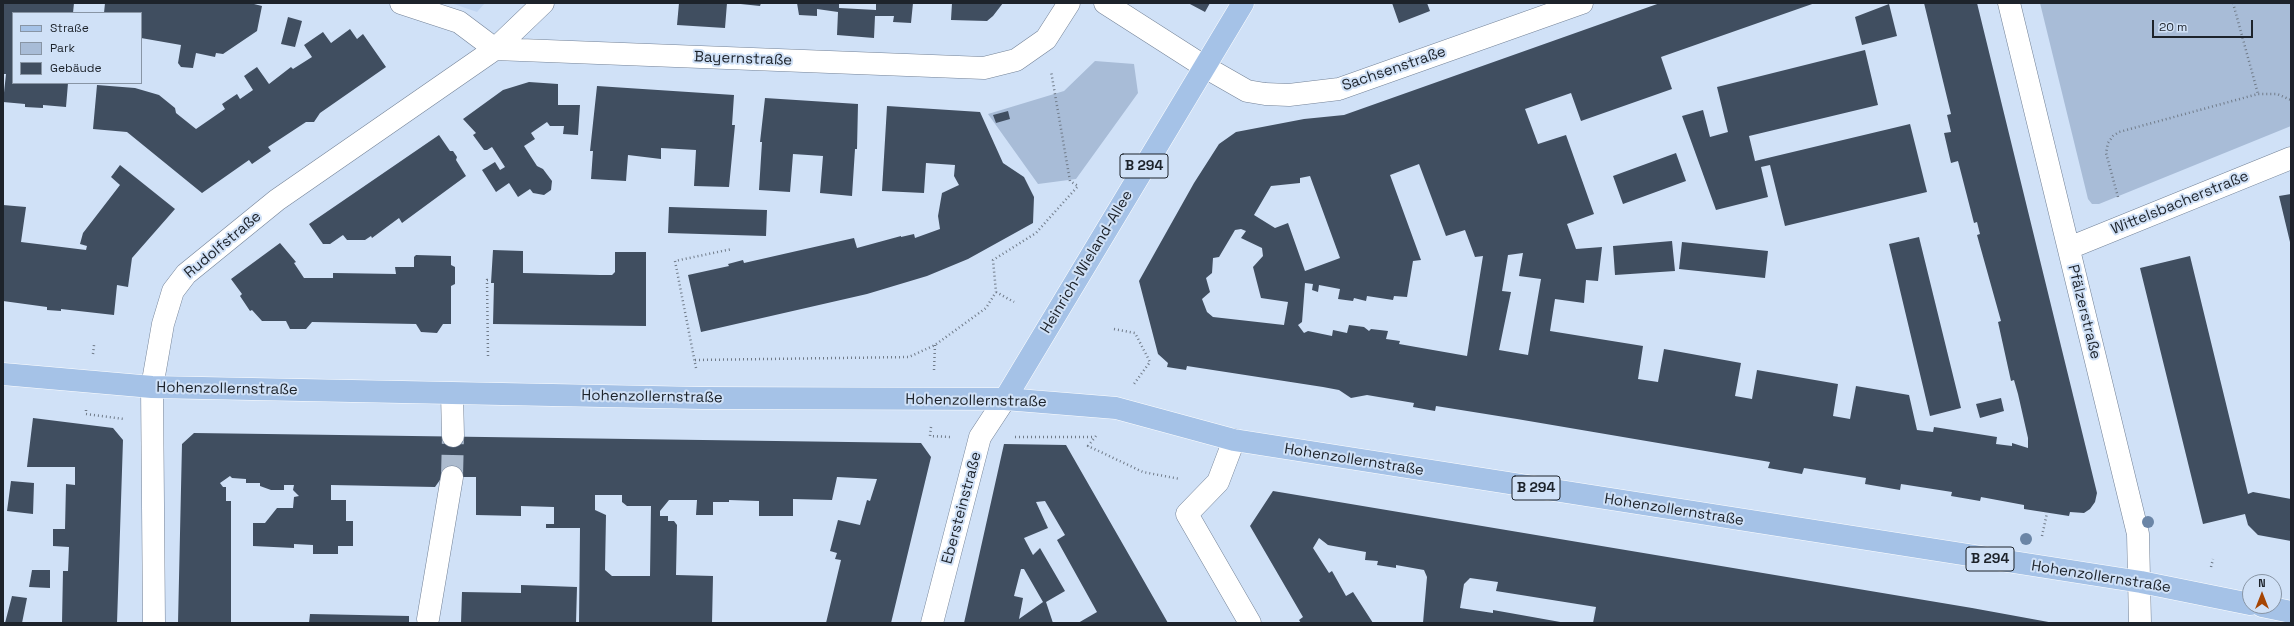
<!DOCTYPE html>
<meta charset="utf-8">
<style>
body{margin:0}
#map{position:relative;width:2294px;height:626px;overflow:hidden;background:#d0e1f7;font-family:"Space Grotesk",sans-serif}
canvas{display:block}
.frame{position:absolute;inset:0;border:4px solid #1d232b;pointer-events:none}
.legend{position:absolute;left:12px;top:12px;width:130px;height:72px;box-sizing:border-box;background:#d0e1f7;border:1px solid #8895a5;margin:0;padding:5px 7px;list-style:none;font-size:12px;color:#1d232b}
.legend li{display:flex;align-items:center;gap:8px;height:20px}
.legend b{width:20px;border:1px solid #8895a5}
.north{position:absolute;left:2242px;top:574px;width:40px;height:40px;box-sizing:border-box;background:#d0e1f7;border:1px solid #8895a5;border-radius:50%;rotate:0deg;font-size:11px;font-weight:700;line-height:16px;text-align:center;color:#1d232b}
.north::after{content:'';display:block;margin:auto;width:14px;height:18px;background:#a64503;clip-path:polygon(50% 0,100% 100%,50% 72%,0 100%)}
.scale{position:absolute;left:2152px;top:20px;width:101px;height:18px;box-sizing:border-box;border:2px solid #1d232b;border-top:0;padding-left:5px;font-size:12px;line-height:14px;white-space:nowrap;color:#1d232b;-webkit-text-stroke:3px #d0e1f7;paint-order:stroke}
</style>
<div id="map">
<canvas width="2294" height="626"></canvas>
<div class="frame"></div>
<ul class="legend">
<li><b style="height:5px;background:#a5c2e7"></b>Straße</li>
<li><b style="height:11px;background:#a8bcd7"></b>Park</li>
<li><b style="height:11px;background:#404e60"></b>Gebäude</li>
</ul>
<div class="north">N</div>
<div class="scale">20 m</div>
</div>
<script>
const context = document.querySelector('canvas').getContext('2d');
context.lineJoin = 'round';
function fillPath(path, color) { context.fillStyle = color; context.fill(path, 'evenodd'); }
const shape = rows => new Path2D(rows.map(r => 'M' + r).join(''));
function trace(path, color, width, dash) { context.strokeStyle = color; context.lineWidth = width; context.lineCap = dash ? 'butt' : 'round'; context.setLineDash(dash || []); context.stroke(path); }
function label(font, color, halo, rows, align = 'center') {
  context.font = font + ' "Space Grotesk",sans-serif'; context.lineWidth = 4; context.setLineDash([]); context.textBaseline = 'middle'; context.strokeStyle = halo; context.fillStyle = color; for (const [text, x, y, turn = 0] of rows) {
    context.save(); context.translate(x, y); context.rotate((+turn || 0) * Math.PI / 180); context.textAlign = isNaN(turn) ? turn : align; if (halo) context.strokeText(text, 0, 0); context.fillText(text, 0, 0); context.restore();
  }
}
fillPath(shape([
 [451,3,485,3,477,12]
]), '#c0d5f1');
fillPath(shape([
 [2040,3,2291,3,2291,126,2099,204,2092,204,2088,199],
 [1095,61,1134,64,1138,93,1076,179,1038,184,988,114,1064,91]
]), '#a8bcd7');
fillPath(shape([
 [3,3,74,3,73,13,13,13,13,83,68,83,66,107,43,105,43,108,25,107,25,104,3,102,6,74,3,74],
 [105,3,250,3,262,6,257,31,223,54,216,53,215,57,196,53,193,68,181,67,178,63,181,45,141,38,141,13,104,13],
 [679,3,727,3,725,28,677,25],
 [731,3,761,3,760,6],
 [797,3,839,3,839,8,876,10,876,3,913,3,911,23,893,22,894,16,875,16,874,38,837,35,838,12,817,9,817,16,799,15],
 [952,3,1003,3,993,16,987,21,951,20],
 [1188,3,1210,3,1205,12],
 [1392,3,1427,3,1430,11,1399,23],
 [1660,3,1815,3,1661,57,1672,89,1581,121,1571,93,1525,109,1538,144,1566,135,1594,214,1567,224,1576,249,1602,247,1598,281,1586,280,1584,303,1555,299,1550,331,1643,346,1638,379,1658,382,1664,349,1741,363,1735,396,1752,399,1757,370,1838,384,1833,416,1850,419,1856,386,1909,395,1917,430,1933,432,1934,427,1997,437,1996,444,2012,446,2012,443,2028,448,2028,438,2018,394,2014,380,2011,381,1998,322,2001,321,1977,235,1980,234,1977,222,1974,223,1958,161,1951,163,1944,133,1951,132,1947,115,1951,114,1924,3,1977,3,2097,493,2095,502,2090,509,2084,513,2070,512,2069,516,2024,509,2024,505,1981,497,1980,501,1951,496,1952,492,1901,484,1900,490,1865,484,1866,478,1804,468,1802,474,1768,468,1770,462,1517,419,1436,406,1435,411,1413,407,1414,403,1367,395,1351,398,1339,390,1323,387,1187,366,1186,370,1167,367,1168,363,1158,354,1139,281,1194,183,1219,144,1236,132,1304,119,1344,115],
 [1419,164,1446,236,1465,230,1475,257,1483,256,1467,356,1399,344,1400,341,1386,339,1388,331,1371,329,1369,331,1364,327,1349,325,1347,333,1333,330,1332,336,1308,331,1304,333,1298,325,1302,322,1305,283,1313,284,1312,290,1318,292,1319,285,1340,289,1338,299,1353,301,1354,298,1366,301,1367,296,1393,300,1394,296,1407,297,1413,261,1421,260,1390,175],
 [1310,176,1340,258,1305,271,1288,223,1275,228,1254,215,1271,186,1300,183,1300,178],
 [1241,229,1246,231,1241,238,1262,248,1263,256,1253,267,1261,298,1288,302,1284,325,1213,317,1207,312,1202,299,1210,292,1206,278,1212,273,1213,258,1219,257,1235,230],
 [1523,253,1519,276,1541,279,1528,355,1499,350,1511,292,1502,291,1508,255],
 [1889,4,1897,36,1862,45,1855,17],
 [288,17,302,21,295,47,281,44],
 [350,29,357,39,363,34,386,67,320,113,314,122,306,122,268,147,271,151,252,164,249,160,202,193,127,132,93,129,97,85,135,88,159,95,175,108,176,113,196,129,225,109,222,104,237,94,240,99,253,90,244,76,257,67,269,84,291,67,293,69,312,57,304,45,323,32,331,43],
 [1865,50,1878,105,1749,136,1755,161,1910,124,1927,192,1785,226,1770,165,1761,167,1768,197,1716,210,1682,116,1703,110,1710,137,1728,132,1717,87],
 [529,82,558,84,558,105,580,105,578,135,563,134,564,126,550,126,547,122,531,133,535,139,524,146,537,166,543,169,552,181,551,190,544,195,533,193,530,189,518,197,509,183,496,192,482,170,495,162,500,170,505,167,492,147,487,150,484,150,473,135,476,133,463,119,503,90],
 [597,86,734,95,732,125,735,125,729,187,694,186,696,150,661,148,661,159,628,155,626,181,591,179,593,151,590,151],
 [765,98,858,104,857,149,855,149,852,196,820,193,823,156,793,154,790,192,759,190,762,142,760,142],
 [887,106,980,112,1003,163,1024,177,1034,197,1033,223,968,259,927,276,867,294,701,332,688,275,729,266,728,264,743,260,744,263,854,238,857,248,901,236,901,237,914,234,915,238,940,229,938,216,942,193,959,185,954,176,955,165,926,163,924,193,882,191],
 [1008,111,1010,119,996,123,993,115],
 [439,135,450,151,453,151,457,157,456,160,466,176,402,223,399,218,372,238,371,236,365,240,347,240,343,235,330,244,323,244,309,224],
 [1676,153,1686,181,1623,204,1613,176],
 [120,165,175,209,132,258,128,287,117,285,114,315,61,309,61,311,47,310,47,307,3,301,3,205,26,207,21,242,86,250,87,246,80,244,83,233,120,185,111,177],
 [2291,194,2291,242,2290,242,2279,196],
 [669,207,767,210,766,236,668,233],
 [1919,237,1961,408,1930,416,1889,244],
 [1672,241,1675,271,1615,275,1613,246],
 [1682,242,1768,251,1765,278,1679,269],
 [280,243,296,262,294,263,304,278,333,278,333,273,396,274,395,267,414,267,414,257,416,255,451,256,451,265,455,267,455,284,451,286,451,324,443,324,437,333,421,332,416,324,312,322,306,329,290,329,286,321,262,321,252,310,250,311,240,296,242,294,231,279],
 [493,250,523,251,523,273,600,275,612,275,615,272,615,252,646,252,646,326,493,324,494,283,491,283],
 [2190,256,2248,494,2253,492,2291,499,2291,541,2258,535,2248,525,2245,514,2203,524,2140,268],
 [2001,398,2004,411,1980,418,1976,404],
 [33,418,113,428,123,440,117,623,62,623,63,571,68,571,69,547,53,546,53,529,65,529,66,484,75,485,75,467,27,467],
 [194,433,921,443,931,457,891,623,826,623,841,560,835,559,837,553,830,551,838,520,860,525,867,500,870,501,877,479,837,477,832,500,793,499,793,516,759,516,759,501,729,500,729,502,713,502,713,515,696,515,697,500,669,500,660,511,660,516,668,516,668,521,674,521,677,525,676,575,713,576,712,623,579,623,580,528,546,528,546,524,554,524,554,507,521,506,521,516,476,515,476,477,442,477,435,487,331,485,331,500,346,500,346,521,353,521,353,546,338,546,338,554,313,554,313,545,294,544,294,548,253,546,253,523,265,523,277,508,293,508,294,497,299,496,293,490,294,485,284,485,284,490,271,490,260,486,260,483,246,483,246,479,232,478,230,476,220,483,223,487,226,487,226,501,231,501,231,623,178,623,182,444],
 [595,495,622,495,622,502,627,506,651,506,650,576,612,576,605,570,606,515,595,510],
 [1004,444,1066,445,1168,623,1078,623,1097,612,1057,540,1065,535,1045,501,1036,502,1048,528,1024,538,1033,555,1040,548,1065,591,1046,602,1053,623,964,623],
 [1021,569,1024,569,1043,602,1019,619,1023,598,1014,596],
 [11,481,34,483,33,514,7,511],
 [1273,491,1972,608,2054,623,1593,623,1596,607,1496,591,1498,582,1470,578,1464,584,1460,608,1493,613,1493,610,1566,623,1423,623,1427,577,1424,570,1396,565,1396,568,1377,565,1378,561,1365,560,1366,552,1328,545,1319,538,1313,548,1329,573,1332,571,1346,596,1353,592,1373,623,1301,623,1299,620,1303,617,1250,526],
 [32,570,50,570,50,588,29,587],
 [521,585,577,587,576,623,461,623,462,592,521,593],
 [12,596,27,598,22,623,5,623],
 [310,614,409,616,409,623,309,623]
]), '#404e60');
trace(shape([
 [452,477,453,436]
]), '#acbbce', 22, [22, 11]);
const minor = shape([
 [401,3,459,22,495,49,984,68,1016,60,1046,39,1069,3],
 [1105,3,1205,67,1247,91,1265,94,1289,95,1339,89,1582,3],
 [2009,3,2138,534,2140,623],
 [2069,248,2291,158],
 [452,394,453,436],
 [1234,440,1218,482,1187,514,1250,623],
 [428,619,452,477],
 [154,623,152,387,163,324,173,291,186,274,277,200,495,49,543,3],
 [932,623,980,437,1005,399]
]);
const major = shape([
 [3,374,152,387,702,398,1005,399,1116,408,1234,440,2141,582,2250,604],
 [1005,399,1243,3],
 [2262,606,2291,612]
]);
trace(minor, '#738297', 23);
trace(major, '#fff', 23);
trace(shape([
 [2233,3,2258,94],
 [2118,197,2106,153,2108,143,2113,136,2119,132,2258,94,2277,94,2291,100],
 [996,292,1014,302],
 [1114,329,1135,333,1150,362,1134,384],
 [93,354,94,345],
 [488,356,487,280,491,280],
 [695,360,909,357,935,345,986,308,996,292,993,260,1036,233,1078,186,1070,181,1051,71],
 [696,368,675,261,732,249],
 [934,370,935,345],
 [86,410,86,414,124,419],
 [931,427,930,436,950,437],
 [1096,436,1088,446,1143,472,1180,479],
 [1015,437,1094,437],
 [2042,536,2047,513],
 [2211,567,2213,559]
]), '#707b89', 2.5, [1, 3]);
trace(minor, '#fff', 22);
trace(major, '#a5c2e7', 22);
context.fillStyle = '#6b85a6';
for (const [x, y] of [
 [2148,522],
 [2026,539]
]) { context.beginPath(); context.arc(x, y, 6, 0, 2 * Math.PI); context.fill(); }
for (const [x, y, w] of [
 [1144,166,48],
 [1536,488,48],
 [1990,559,48]
]) { const box = new Path2D(); box.roundRect(x - w / 2, y - 12, w, 24, 3); context.fillStyle = '#d0e1f7'; context.fill(box); trace(box, '#1d232b', 1); }
label('bold 14px', '#1d232b', null, [
 ["B 294",1144,166],
 ["B 294",1536,488],
 ["B 294",1990,559]
]);
label('15px', '#1d232b', '#d0e1f7', [
 ["Bayernstraße",743,59,2],
 ["Sachsenstraße",1394,69,-19],
 ["Wittelsbacherstraße",2180,203,-22],
 ["Rudolfstraße",223,245,-40],
 ["Heinrich-Wieland-Allee",1087,262,-59],
 ["Pfälzerstraße",2084,312,76],
 ["Hohenzollernstraße",227,389,1],
 ["Hohenzollernstraße",652,397,1],
 ["Hohenzollernstraße",976,401,1],
 ["Hohenzollernstraße",1354,460,9],
 ["Ebersteinstraße",962,508,-75],
 ["Hohenzollernstraße",1674,510,9],
 ["Hohenzollernstraße",2101,577,9]
]);
</script>
